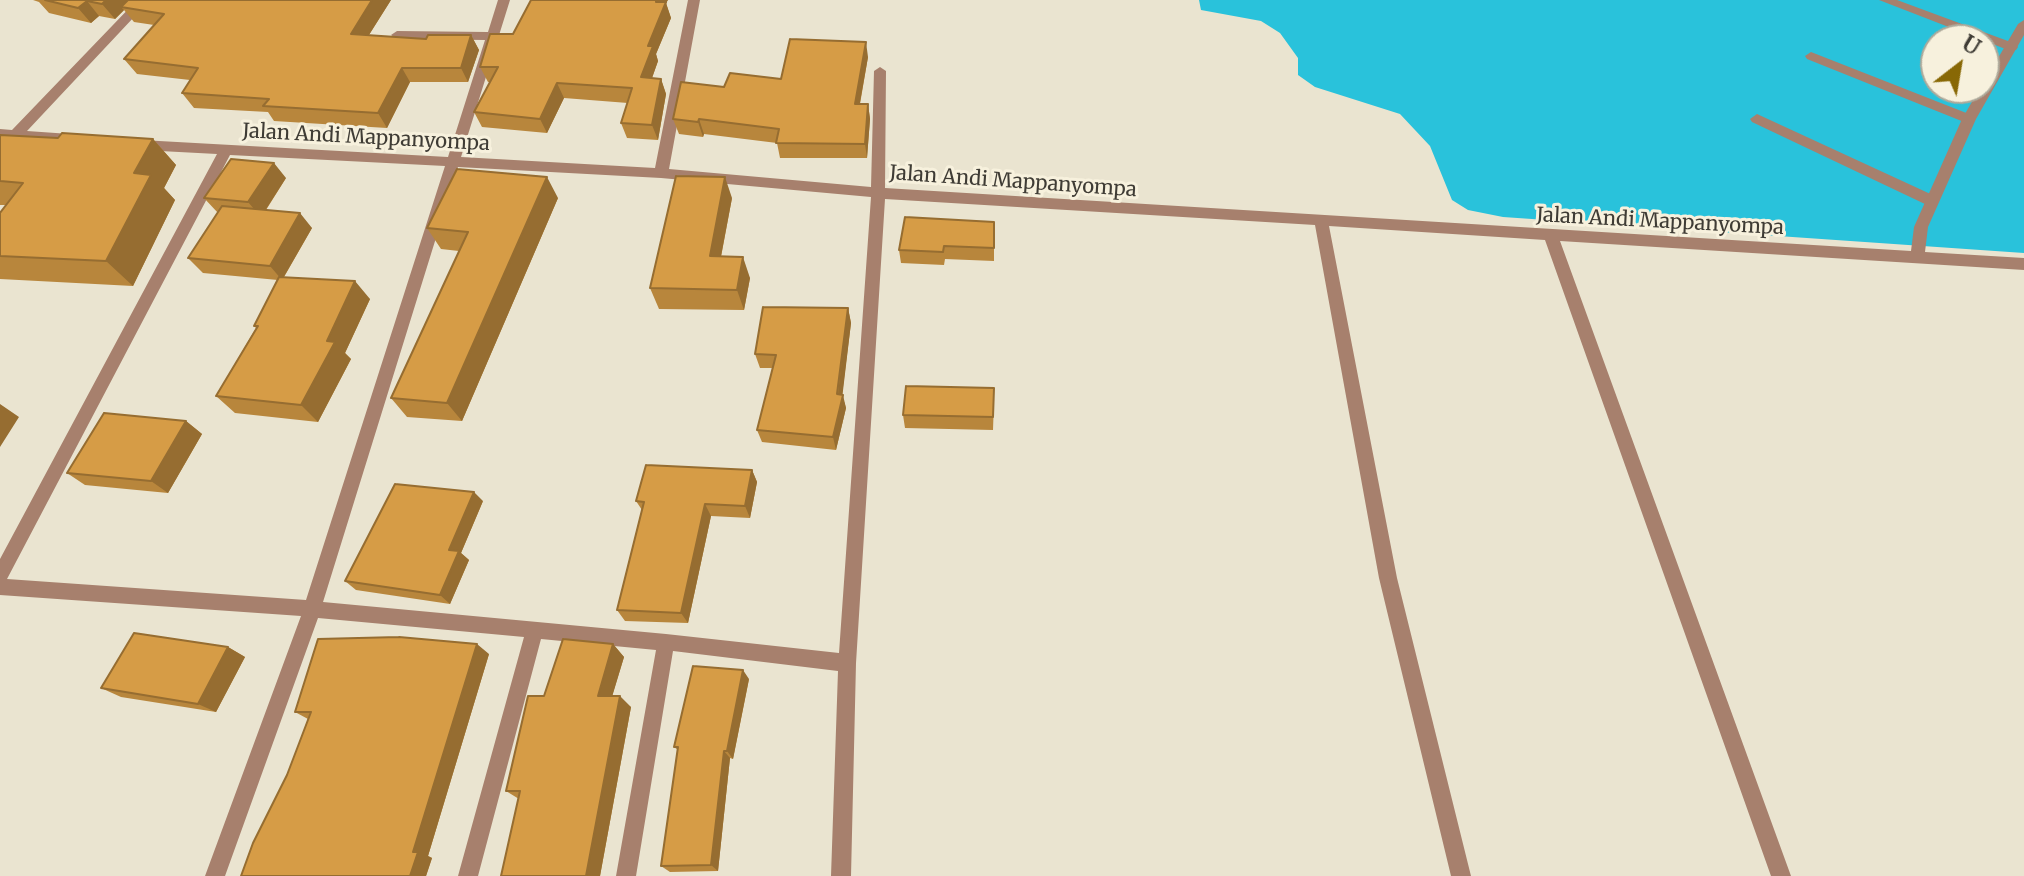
<!DOCTYPE html>
<style>
body{margin:0}
#map{position:relative;width:2024px;height:876px;overflow:hidden;background:#eae4d0;font-family:Merriweather,serif}
canvas{display:block}
.north{position:absolute;left:1920px;top:24px;width:80px;height:80px;box-sizing:border-box;background:#f7f1dd;border:2px solid #ada99a;border-radius:50%;rotate:31deg;font-size:22px;font-weight:700;line-height:32px;text-align:center;color:#3f3c35}
.north::after{content:'';display:block;margin:auto;width:28px;height:36px;background:#886805;clip-path:polygon(50% 0,100% 100%,50% 72%,0 100%)}
</style>
<div id="map">
<canvas width="2024" height="876"></canvas>
<div class="north">U</div>
</div>
<script>
const context = document.querySelector('canvas').getContext('2d');
context.lineJoin = 'round';
function fillPath(path, color) { context.fillStyle = color; context.fill(path, 'evenodd'); }
const shape = rows => new Path2D(rows.map(r => 'M' + r).join(''));
function trace(path, color, width, dash) { context.strokeStyle = color; context.lineWidth = width; context.lineCap = dash ? 'butt' : 'round'; context.setLineDash(dash || []); context.stroke(path); }
function label(font, color, halo, rows, align = 'center') {
  context.font = font + ' Merriweather,serif'; context.lineWidth = 6; context.setLineDash([]); context.textBaseline = 'middle'; context.strokeStyle = halo; context.fillStyle = color; for (const [text, x, y, turn = 0] of rows) {
    context.save(); context.translate(x, y); context.rotate((+turn || 0) * Math.PI / 180); context.textAlign = isNaN(turn) ? turn : align; if (halo) context.strokeText(text, 0, 0); context.fillText(text, 0, 0); context.restore();
  }
}
fillPath(shape([
 [1199,0,2024,0,2024,253,1503,217,1468,210,1452,200,1430,146,1400,114,1315,87,1298,75,1298,58,1280,33,1261,21,1201,10],
 [1936,40,1984,40,1984,88,1936,88]
]), '#29c2db');
fillPath(shape([
 [1879,0,1897,0,2016,44,2018,47,2016,50,2008,50,1879,0],
 [1811,52,1974,116,1976,119,1969,124,1964,122,1807,59,1805,56,1811,52],
 [1757,114,1937,197,1939,201,1932,206,1927,205,1752,122,1750,119,1757,114]
]), '#a7806d');
fillPath(shape([
 [137,0,150,0,27,131,70,134,77,139,75,142,0,139,0,129,12,130,137,0],
 [498,0,510,0,461,157,655,168,688,0,700,0,669,169,871,187,874,71,880,67,886,71,885,188,1911,251,1914,227,1962,119,1980,88,1984,88,1984,82,2018,24,2024,20,2024,35,1976,119,1928,227,1925,252,2024,258,2024,270,1560,241,1791,876,1771,876,1545,240,1329,226,1397,578,1471,876,1451,876,1379,578,1315,225,885,199,856,663,851,876,831,876,838,671,673,651,636,876,616,876,656,650,541,639,478,876,458,876,524,637,318,618,225,876,205,876,301,616,0,595,0,559,217,154,141,150,134,145,141,140,448,157,485,40,397,39,391,35,397,31,488,32,498,0],
 [230,155,445,166,306,600,7,579,230,155],
 [458,167,661,178,871,197,839,653,666,634,323,602,458,167]
]), '#a7806d');
fillPath(shape([
 [33,0,391,0,369,35,426,39,471,35,479,50,468,82,410,82,387,128,274,121,268,112,194,108,182,93,190,80,137,74,124,59,154,25,134,22,124,10,115,19,99,16,91,23,49,13,39,2],
 [668,0,666,3,671,18,656,54,658,61,652,78,661,79,666,94,658,140,627,138,621,123,628,103,564,98,547,133,482,127,474,112,490,82,488,82,480,67,513,34],
 [868,57,860,104,868,104,870,119,867,158,780,158,777,143,704,134,703,137,679,134,673,119,724,87,781,79],
 [0,135,58,138,153,139,176,165,164,188,175,200,133,286,0,279,0,213,6,205,0,205],
 [286,178,266,210,312,228,284,277,370,299,345,353,351,359,318,422,235,413,216,396,256,328,254,326,278,280,203,273,188,258,218,213,204,198],
 [558,198,462,421,407,417,391,398,459,251,441,249,427,228],
 [732,198,721,257,750,278,744,310,659,309,650,288],
 [994,222,994,261,945,259,944,265,901,263,899,250],
 [848,308,851,323,842,395,846,408,836,450,762,442,757,430,773,368,760,368,755,354],
 [994,401,993,430,905,428,903,415],
 [186,421,202,434,168,493,85,485,67,473],
 [752,470,757,482,750,518,711,516,688,623,625,621,617,610,642,510,636,501],
 [483,501,461,553,469,560,450,604,356,590,345,581],
 [613,644,624,657,612,696,631,707,600,876,501,876,519,799,506,791,544,696],
 [228,647,245,657,216,712,121,697,101,688],
 [489,654,428,856,432,858,426,876,241,876,287,775,308,719,295,712],
 [749,679,733,759,730,758,718,871,670,872,661,866,678,750,674,747]
]), '#b8863c');
fillPath(shape([
 [106,0,133,0,121,7,124,10,115,19,102,4],
 [372,0,391,0,360,49,351,34],
 [656,0,668,0,666,3,671,18,656,54,658,61,647,92,641,77],
 [87,1,99,16,91,23,78,8],
 [471,35,479,50,468,82,461,68],
 [866,42,868,57,857,119,855,104],
 [402,68,410,82,387,128,378,113],
 [661,79,666,94,658,140,652,125],
 [557,83,564,98,547,133,540,119],
 [868,104,870,119,867,158,865,144],
 [699,119,704,134,703,137,698,122],
 [153,139,176,165,164,188,175,200,133,286,106,261,134,173],
 [274,163,286,178,261,217,248,202],
 [547,177,558,198,462,421,447,403],
 [725,177,732,198,717,277,710,256],
 [300,213,312,228,282,280,270,266],
 [743,257,750,278,744,310,737,290],
 [355,281,370,299,345,353,351,359,318,422,301,405,327,341],
 [848,308,851,323,842,399,843,395,846,408,836,450,833,437],
 [0,404,19,417,0,447],
 [186,421,202,434,168,493,151,481],
 [752,470,757,482,750,518,745,506],
 [474,492,483,501,461,553,469,560,450,604,440,595,449,550],
 [705,504,711,516,688,623,681,613],
 [477,644,489,654,428,856,432,858,426,876,410,876,413,852],
 [613,644,624,657,609,707,598,696],
 [228,647,245,657,216,712,198,704],
 [743,670,749,679,733,759,727,751],
 [620,696,631,707,600,876,586,876],
 [724,751,730,758,718,871,711,865]
]), '#966d31');
const building = shape([
 [45,0,106,0,102,4,87,1,78,8,45,0],
 [128,0,372,0,351,34,426,39,428,35,471,35,461,68,402,68,378,113,263,106,269,99,182,93,198,68,124,59,164,14,121,7,128,0],
 [531,0,656,0,656,2,666,2,648,46,653,46,641,77,661,79,652,125,621,123,632,88,557,83,540,119,474,112,498,67,480,67,490,34,513,34,531,0],
 [790,39,866,42,855,104,868,104,865,144,776,143,779,129,699,119,698,122,673,119,681,82,724,87,730,73,781,79,790,39],
 [62,133,153,139,134,173,151,175,106,261,0,256,0,213,23,183,0,181,0,135,58,138,62,133],
 [231,159,274,163,248,202,204,198,231,159],
 [457,169,547,177,447,403,391,398,468,232,427,228,457,169],
 [676,176,725,177,710,256,743,257,737,290,650,288,676,176],
 [222,206,300,213,270,266,188,258,222,206],
 [905,217,994,222,994,248,944,246,943,252,899,250,905,217],
 [279,277,355,281,327,341,335,342,301,405,216,396,258,326,254,326,279,277],
 [763,307,848,308,837,394,843,395,833,437,757,430,776,355,755,354,763,307],
 [906,386,994,388,993,417,903,415,906,386],
 [104,413,186,421,151,481,67,473,104,413],
 [646,465,752,470,745,506,705,504,681,613,617,610,644,502,636,501,646,465],
 [395,484,474,492,449,550,459,551,440,595,345,581,395,484],
 [134,633,228,647,198,704,101,688,134,633],
 [399,637,477,644,413,852,418,852,410,876,241,876,253,843,287,775,311,712,295,712,318,639,399,637],
 [563,639,613,644,598,696,620,696,586,876,501,876,520,791,506,791,528,696,544,696,563,639],
 [693,666,743,670,727,751,724,751,711,865,661,866,678,747,674,747,693,666]
]);
fillPath(building, '#d69c46');
trace(building, '#966d31', 2);
label('20px', '#3f3c35', '#f7f1dd', [
 ["Jalan Andi Mappanyompa",366,138,3],
 ["Jalan Andi Mappanyompa",1013,182,4],
 ["Jalan Andi Mappanyompa",1660,222,3]
]);
</script>
